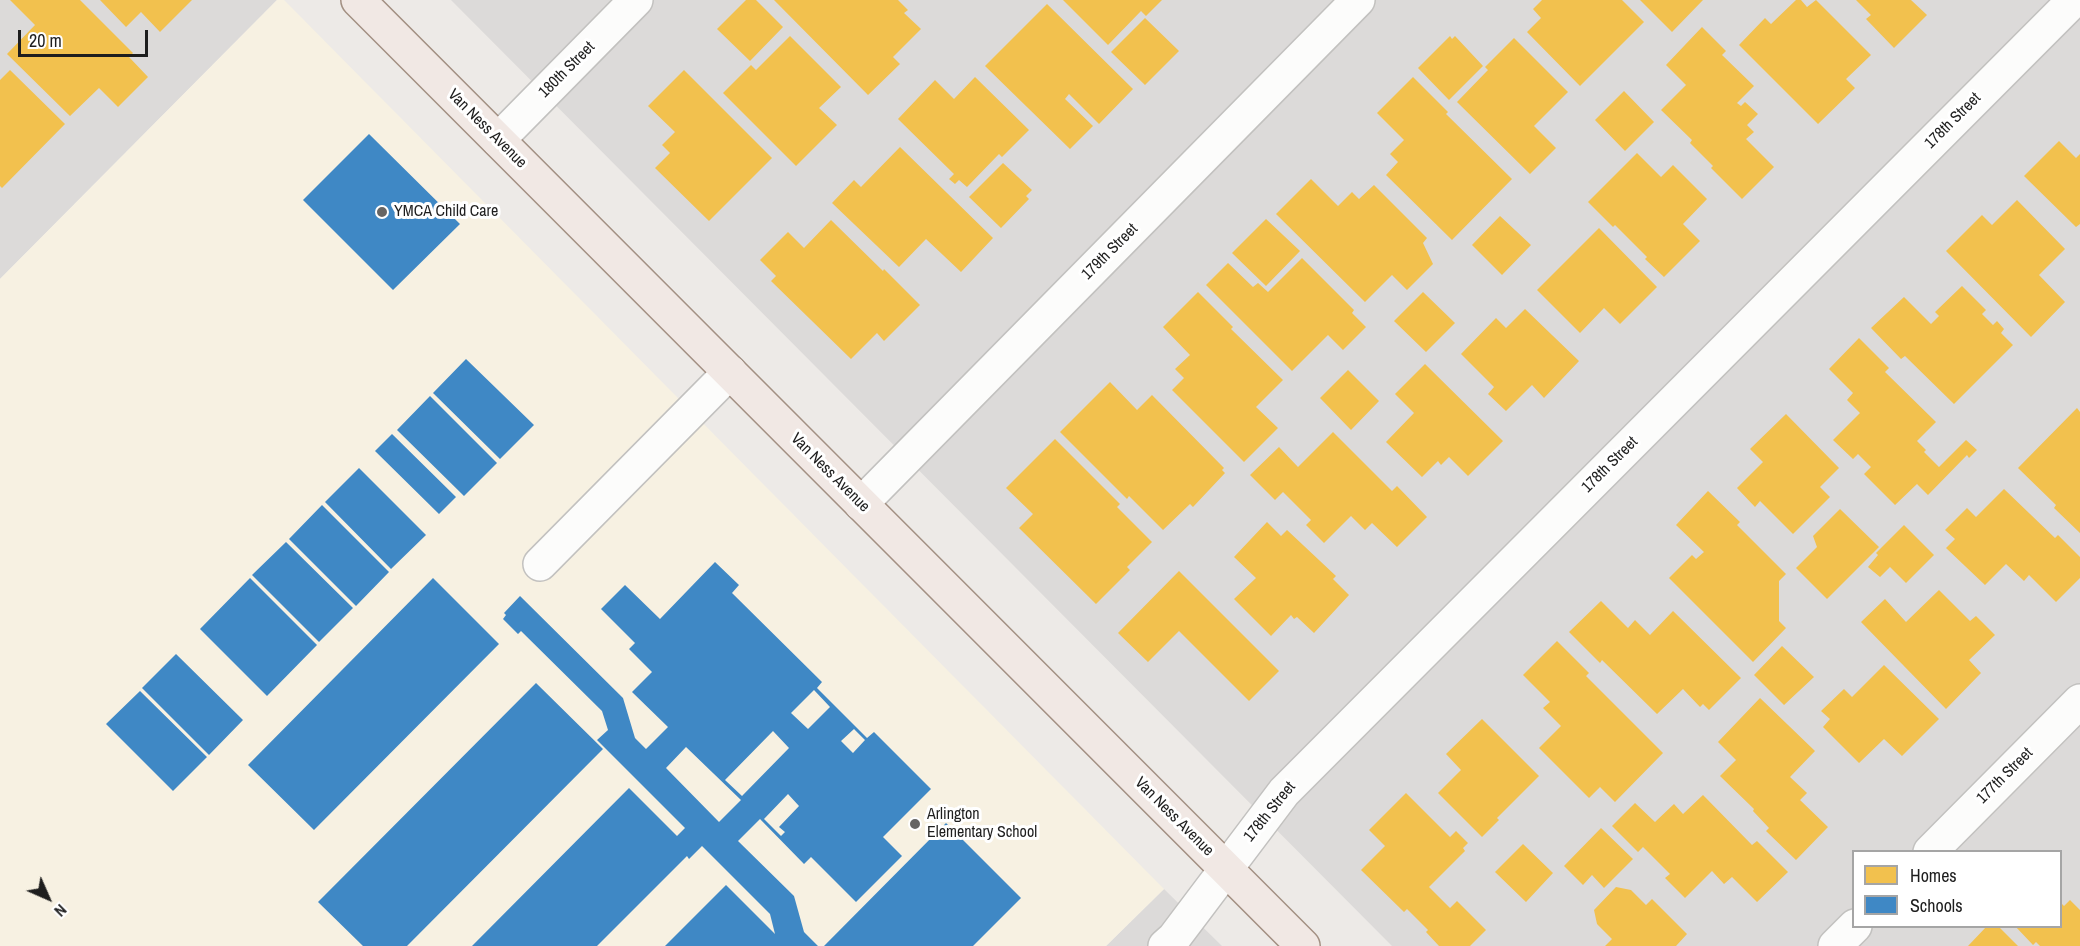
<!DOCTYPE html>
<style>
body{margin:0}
#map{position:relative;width:2080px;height:946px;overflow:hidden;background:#edeae7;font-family:"Archivo Narrow",sans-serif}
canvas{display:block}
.legend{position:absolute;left:1852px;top:850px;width:210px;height:78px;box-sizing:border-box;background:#fff;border:2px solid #a5a5a5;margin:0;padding:8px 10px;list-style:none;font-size:18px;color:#1e1e1e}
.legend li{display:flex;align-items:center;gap:12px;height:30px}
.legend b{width:30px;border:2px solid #a5a5a5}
.north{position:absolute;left:18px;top:868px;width:60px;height:60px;-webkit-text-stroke:4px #fff;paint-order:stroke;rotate:135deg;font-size:16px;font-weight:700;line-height:24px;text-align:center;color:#1e1e1e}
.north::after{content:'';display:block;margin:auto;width:21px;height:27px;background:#1e1e1e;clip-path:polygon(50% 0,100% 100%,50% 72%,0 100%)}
.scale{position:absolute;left:18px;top:30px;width:130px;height:27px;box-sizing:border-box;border:3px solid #1e1e1e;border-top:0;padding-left:8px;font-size:18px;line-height:21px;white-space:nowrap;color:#1e1e1e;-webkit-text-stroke:4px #fff;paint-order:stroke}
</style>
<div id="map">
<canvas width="2080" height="946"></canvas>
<ul class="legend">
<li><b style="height:16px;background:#f2c14e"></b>Homes</li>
<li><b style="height:16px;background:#3f88c5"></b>Schools</li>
</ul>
<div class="north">N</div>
<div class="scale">20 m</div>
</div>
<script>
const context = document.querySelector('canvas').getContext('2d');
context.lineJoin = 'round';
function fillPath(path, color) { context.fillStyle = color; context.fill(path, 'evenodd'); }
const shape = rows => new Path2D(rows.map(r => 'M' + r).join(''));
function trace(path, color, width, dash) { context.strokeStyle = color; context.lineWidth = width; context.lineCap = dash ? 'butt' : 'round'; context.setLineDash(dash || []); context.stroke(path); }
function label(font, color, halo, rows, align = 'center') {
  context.font = font + ' "Archivo Narrow",sans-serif'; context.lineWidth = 6; context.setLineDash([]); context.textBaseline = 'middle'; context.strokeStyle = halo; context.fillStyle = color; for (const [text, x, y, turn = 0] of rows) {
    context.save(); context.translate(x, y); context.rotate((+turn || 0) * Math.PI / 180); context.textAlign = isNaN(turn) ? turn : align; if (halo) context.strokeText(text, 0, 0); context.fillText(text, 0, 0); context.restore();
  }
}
fillPath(shape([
 [0,0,277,0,0,279],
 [451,0,2080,0,2080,946,1392,946],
 [1854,852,2060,852,2060,926,1854,926],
 [1164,889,1222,946,1106,946]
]), '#dcdad9');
fillPath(shape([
 [277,0,284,0,1164,889,1106,946,0,946,0,279]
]), '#f7f1e2');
fillPath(shape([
 [10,0,80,0,133,53,129,57,148,77,118,107,99,88,70,116,7,54,35,25],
 [100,0,192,0,160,32,141,12,126,27],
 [746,0,756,0,783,27,750,61,717,29],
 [774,0,898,0,908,10,904,13,921,29,893,57,900,64,868,95],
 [1063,0,1162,0,1146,16,1141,11,1108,45],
 [1542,0,1622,0,1644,22,1580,86,1527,32,1541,18,1533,9],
 [1640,0,1703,0,1672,32],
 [1796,0,1801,0,1807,7,1816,0,1871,55,1846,79,1855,88,1818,124,1739,45,1765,18,1771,24],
 [1856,0,1911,0,1927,15,1894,48,1866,19,1871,15],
 [1047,4,1133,89,1099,124,1069,94,1065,99,1093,126,1070,149,985,66],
 [1145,18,1179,51,1145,85,1111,52],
 [1702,27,1726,51,1722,55,1754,86,1737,103,1741,106,1745,102,1758,114,1747,125,1754,132,1746,139,1774,167,1742,199,1711,168,1713,166,1690,143,1692,140,1661,110,1686,85,1666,65],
 [790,36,841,87,819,108,837,125,796,166,723,93,751,65,756,70],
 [1450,36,1452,39,1455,36,1483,66,1449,100,1418,68],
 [1514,38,1568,92,1534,126,1556,148,1530,174,1457,102,1488,70,1485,67],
 [10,70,65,124,2,188,0,186,0,80],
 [684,70,772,158,709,221,655,168,670,153,662,145,675,132,648,106],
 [975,77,1029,130,1002,157,999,154,967,187,959,180,955,184,949,179,954,174,898,119,935,80,954,99],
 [1413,77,1448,112,1446,114,1512,179,1452,240,1386,175,1398,162,1390,154,1404,140,1377,113],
 [1624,91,1654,122,1625,151,1595,120],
 [2059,141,2076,158,2080,154,2080,224,2076,227,2024,176],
 [900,147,993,238,961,272,926,239,899,267,832,203,854,180,861,187],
 [1637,153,1661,177,1673,165,1707,199,1683,224,1700,241,1664,277,1645,259,1647,257,1615,225,1613,227,1588,202],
 [1003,163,1032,190,1026,196,1029,199,1001,228,969,197],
 [1311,179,1338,206,1352,192,1359,199,1374,185,1427,238,1423,243,1433,264,1407,290,1392,275,1365,302,1276,214],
 [2017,200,2065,249,2039,275,2065,302,2031,337,1946,251,1982,215,1992,225],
 [1500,216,1531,245,1502,275,1472,245],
 [1266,219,1300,251,1266,286,1232,253],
 [831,220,883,271,884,269,920,305,884,341,877,333,851,359,771,281,776,276,760,260,788,232,804,248],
 [1599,228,1657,287,1620,324,1604,308,1580,333,1537,290],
 [1302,258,1354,310,1352,313,1366,327,1343,350,1328,335,1292,371,1206,285,1228,263,1253,287,1258,283,1268,292],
 [1962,286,1986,310,1982,314,1993,325,1997,321,2004,329,2001,333,2013,345,1954,404,1905,356,1901,359,1871,328,1904,297,1931,324,1939,316,1935,312],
 [1198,292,1233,327,1231,329,1283,380,1256,407,1278,428,1244,462,1172,390,1184,378,1175,369,1190,355,1163,327],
 [1423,292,1455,323,1426,352,1394,321],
 [1525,309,1579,361,1544,398,1532,385,1506,411,1488,394,1494,387,1461,354,1496,318,1506,328],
 [1859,338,1889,368,1885,372,1936,422,1917,441,1926,450,1924,452,1939,467,1966,440,1977,450,1969,458,1967,455,1928,495,1917,484,1895,505,1864,474,1871,467,1858,454,1853,459,1833,440,1860,413,1847,400,1853,393,1829,369],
 [1425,364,1503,441,1468,476,1449,457,1441,465,1438,461,1422,477,1386,442,1414,413,1395,394],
 [1348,370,1379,401,1351,430,1320,398],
 [1110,382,1137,410,1152,395,1224,468,1222,470,1225,473,1193,507,1190,504,1163,530,1129,496,1127,499,1060,432],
 [2077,408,2080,412,2080,533,2054,508,2056,505,2018,468],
 [1786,414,1839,468,1820,487,1830,497,1793,534,1760,501,1755,507,1737,488,1763,462,1750,449],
 [1333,432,1392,491,1397,486,1427,517,1397,547,1372,523,1365,530,1351,516,1324,543,1306,525,1311,520,1283,492,1275,500,1250,475,1279,447,1298,467],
 [1055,439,1120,504,1117,507,1152,542,1127,567,1130,570,1096,604,1019,528,1033,514,1006,488],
 [2004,489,2055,538,2058,535,2080,557,2080,578,2056,602,2029,575,2024,581,2006,564,1985,585,1946,548,1955,539,1945,530,1967,508,1976,517],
 [1708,491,1740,522,1737,525,1786,574,1779,581,1779,621,1786,628,1753,662,1669,578,1692,555,1696,559,1704,552,1676,525],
 [1840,509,1879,547,1827,599,1796,568,1817,547,1813,536],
 [1267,522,1281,536,1287,530,1336,576,1333,579,1349,595,1314,633,1297,617,1294,619,1291,615,1271,636,1234,599,1256,578,1234,557],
 [1904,525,1934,555,1906,583,1890,567,1880,577,1868,567,1878,555,1876,553],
 [1179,571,1279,671,1249,701,1179,631,1148,662,1118,633],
 [1939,590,1970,621,1976,616,1995,635,1969,660,1981,673,1946,709,1861,622,1885,599,1906,622],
 [1601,601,1628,628,1635,620,1650,635,1673,611,1741,678,1709,710,1703,704,1700,707,1683,689,1657,714,1602,660,1600,663,1569,632],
 [1557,641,1589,673,1586,676,1663,753,1615,802,1600,787,1589,798,1539,748,1561,726,1543,708,1550,702,1523,675],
 [1782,646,1814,677,1784,705,1754,675],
 [1884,665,1939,719,1902,756,1884,739,1859,763,1823,727,1830,719,1821,711,1844,689,1852,697],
 [1760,698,1815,751,1790,777,1807,793,1800,800,1828,827,1796,860,1766,831,1769,828,1753,811,1754,809,1720,776,1736,760,1718,742],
 [1482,719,1539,776,1497,818,1499,820,1482,837,1438,793,1461,770,1446,754],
 [1406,793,1450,837,1456,831,1468,843,1463,848,1465,851,1429,887,1450,908,1457,901,1486,930,1470,946,1439,946,1426,932,1428,930,1407,909,1404,912,1361,870,1385,846,1369,830],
 [1703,795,1752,845,1757,841,1788,872,1757,902,1732,877,1724,884,1712,871,1685,898,1665,878,1670,874,1643,847,1638,852,1612,826,1635,803,1655,822,1674,804,1683,814],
 [1601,828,1633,859,1604,888,1592,875,1583,885,1564,866],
 [1523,844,1553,873,1526,902,1495,872],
 [1616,887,1631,890,1646,905,1652,899,1687,934,1676,946,1605,946,1612,939,1597,924,1594,910],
 [2070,900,2080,910,2080,946,2040,946,2036,942,2033,945,2015,926,2060,926,2060,902,2064,906],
 [1987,926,1998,926,2018,946,1968,946]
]), '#f2c14e');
fillPath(shape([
 [369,134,460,224,393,290,303,200],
 [466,359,534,425,500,459,433,393],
 [430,396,497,463,464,496,397,430],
 [392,434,456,497,439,514,375,451],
 [359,468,426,535,391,569,325,502],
 [322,505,389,572,356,606,289,539],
 [286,542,353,608,319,642,252,575],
 [715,562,739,585,732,593,822,682,817,688,867,738,874,732,931,789,883,837,902,856,856,902,811,857,804,864,760,819,738,841,794,896,804,932,818,946,665,946,726,885,775,934,770,914,702,846,689,859,687,856,597,946,472,946,629,788,677,836,685,828,597,740,608,730,602,711,521,631,518,634,503,619,506,615,504,613,520,596,623,698,635,738,646,749,668,727,632,692,652,672,629,649,635,643,601,609,625,585,660,619],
 [814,690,830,707,808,729,791,713],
 [854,729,865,740,853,753,841,741],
 [773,731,789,748,742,796,725,780],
 [686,747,741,800,719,822,666,768],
 [788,794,799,806,779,827,785,832,781,836,764,819],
 [250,578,317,645,267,696,200,629],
 [433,578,499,644,314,830,248,765],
 [176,654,243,720,209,755,142,688],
 [536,683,603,749,407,946,363,946,318,902],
 [140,691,207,757,173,791,106,724],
 [946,823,1021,898,973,946,824,946]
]), '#3f88c5');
const minor = shape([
 [498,140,636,0],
 [861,504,1358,0],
 [540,564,730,372],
 [1930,852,2080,701],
 [1165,946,1174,938,1284,792,2074,0],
 [1835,946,1855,926]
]);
const major = shape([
 [358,0,1303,946]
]);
trace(minor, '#c2c1bf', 36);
trace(major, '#a39083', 36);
trace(minor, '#fcfcfb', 33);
trace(major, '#f1e8e4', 33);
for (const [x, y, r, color] of [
 [382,212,6,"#666564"],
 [915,824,6,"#666564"]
]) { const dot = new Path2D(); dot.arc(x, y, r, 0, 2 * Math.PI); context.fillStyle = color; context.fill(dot); trace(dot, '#fff', 2); }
label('16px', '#1e1e1e', '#fff', [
 ["180th Street",567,70,-45],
 ["178th Street",1953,121,-45],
 ["Van Ness Avenue",487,129,45],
 ["179th Street",1110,252,-45],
 ["178th Street",1610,465,-45],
 ["Van Ness Avenue",830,473,45],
 ["177th Street",2005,776,-45],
 ["178th Street",1270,812,-51],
 ["Van Ness Avenue",1174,817,45]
]);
label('16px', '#1e1e1e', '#fff', [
 ["YMCA Child Care",394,212],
 ["Arlington",927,815],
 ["Elementary School",927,833]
], 'left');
</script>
